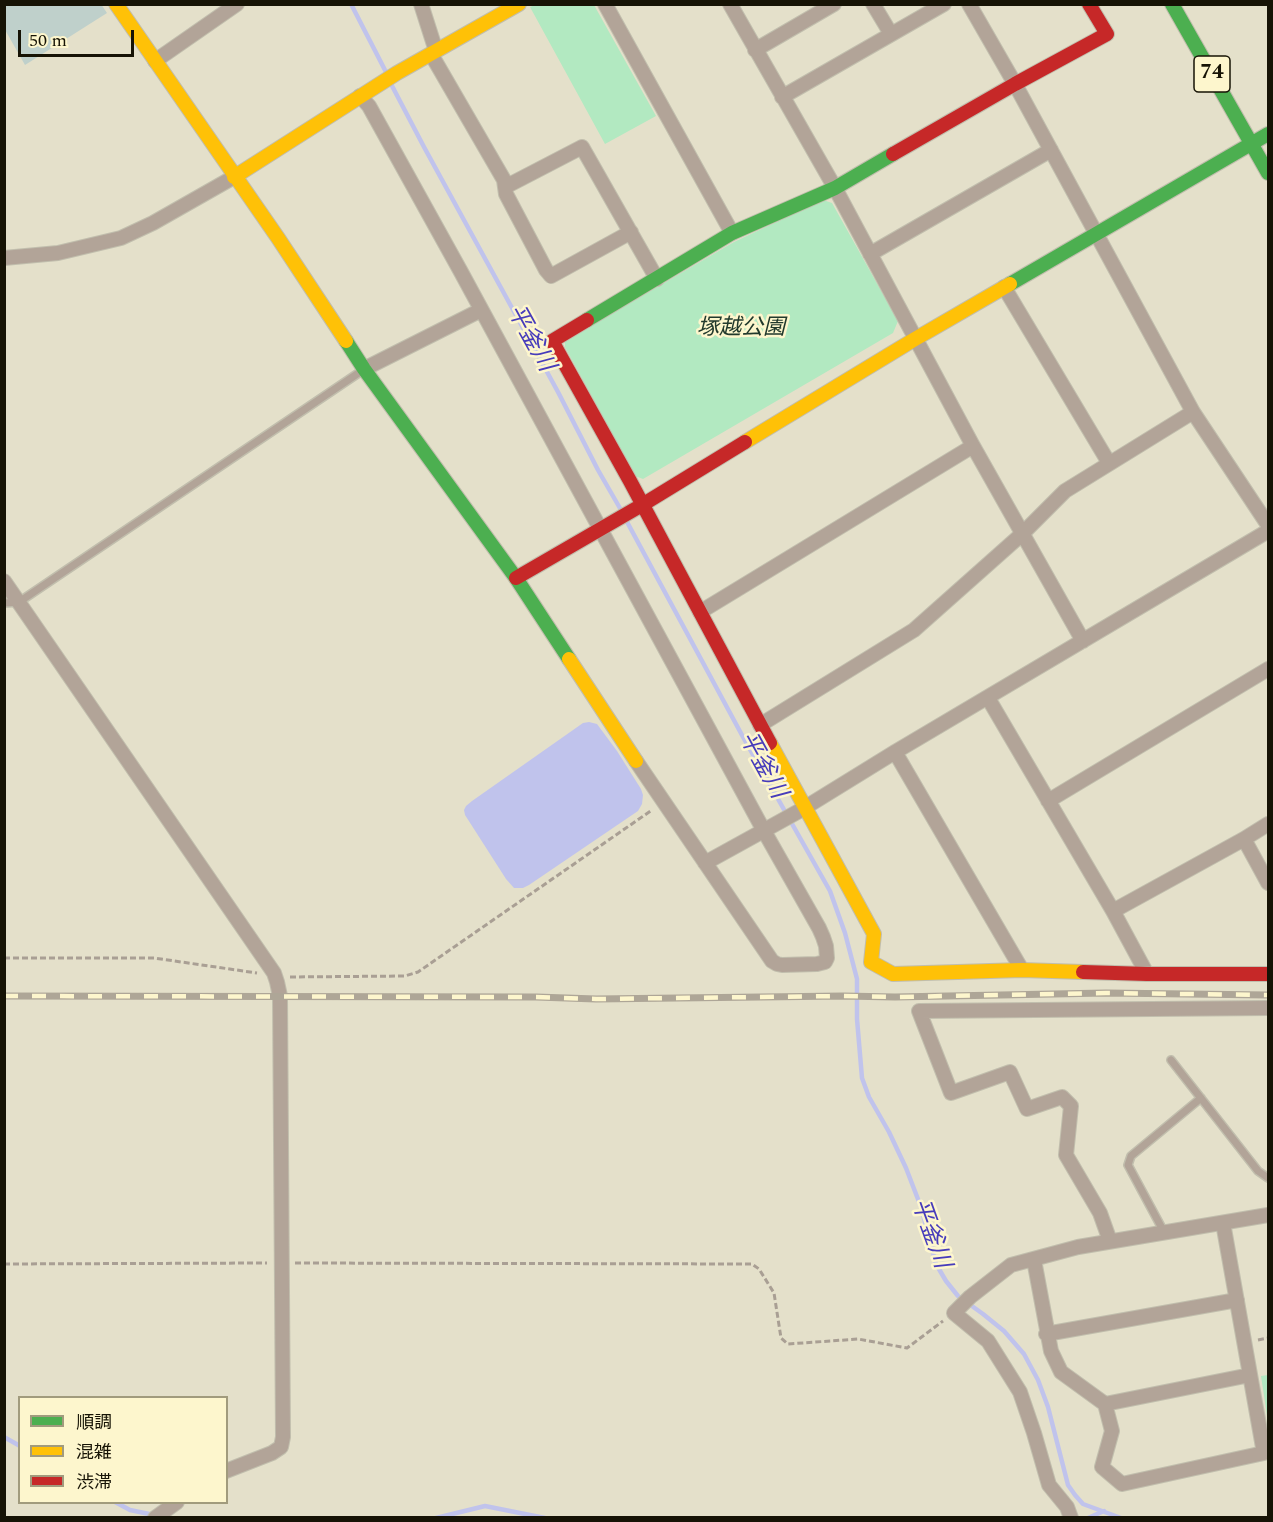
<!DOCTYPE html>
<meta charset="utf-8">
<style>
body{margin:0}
#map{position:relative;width:1273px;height:1522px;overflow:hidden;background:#e4e0ca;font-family:Spectral,"Noto Sans JP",serif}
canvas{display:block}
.frame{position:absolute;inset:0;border:6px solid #161305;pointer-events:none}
.legend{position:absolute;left:18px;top:1396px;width:210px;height:108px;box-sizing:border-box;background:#fdf6cd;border:2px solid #a19b7d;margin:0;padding:8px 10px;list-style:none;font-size:18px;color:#161305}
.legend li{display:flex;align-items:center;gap:12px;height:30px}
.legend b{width:30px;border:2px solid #a19b7d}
.scale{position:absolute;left:18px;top:30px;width:116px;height:27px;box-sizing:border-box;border:3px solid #161305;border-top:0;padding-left:8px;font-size:18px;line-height:21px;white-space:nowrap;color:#161305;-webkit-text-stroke:4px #fdf6cd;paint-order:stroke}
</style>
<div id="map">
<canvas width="1273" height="1522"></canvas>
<div class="frame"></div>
<ul class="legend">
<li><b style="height:8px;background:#4caf50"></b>順調</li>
<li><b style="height:8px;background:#ffc107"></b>混雑</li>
<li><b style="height:8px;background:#c62828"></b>渋滞</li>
</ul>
<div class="scale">50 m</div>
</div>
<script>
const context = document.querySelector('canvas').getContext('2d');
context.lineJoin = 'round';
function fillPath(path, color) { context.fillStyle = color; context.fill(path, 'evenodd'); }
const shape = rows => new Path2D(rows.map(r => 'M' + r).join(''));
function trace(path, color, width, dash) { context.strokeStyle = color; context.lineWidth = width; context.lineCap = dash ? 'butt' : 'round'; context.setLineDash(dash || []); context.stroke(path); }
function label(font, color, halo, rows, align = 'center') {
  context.font = font + ' Spectral,"Noto Sans JP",serif'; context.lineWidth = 5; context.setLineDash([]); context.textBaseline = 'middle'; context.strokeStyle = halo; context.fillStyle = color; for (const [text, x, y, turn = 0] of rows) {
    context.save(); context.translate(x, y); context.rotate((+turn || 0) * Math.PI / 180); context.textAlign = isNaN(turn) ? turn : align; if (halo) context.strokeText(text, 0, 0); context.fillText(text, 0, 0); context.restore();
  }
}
fillPath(shape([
 [535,5,594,5,656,116,605,144,530,7],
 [823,200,832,203,898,321,893,333,643,479,635,476,565,347,565,341,734,242],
 [1268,1375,1268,1422,1261,1376]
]), '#b2e9c1');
fillPath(shape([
 [589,722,597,724,617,751,641,789,643,795,642,804,638,811,529,885,523,888,514,888,506,879,465,815,464,810,466,806,472,801,583,723]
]), '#c0c3ec');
trace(shape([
 [351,4,387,74],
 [390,82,424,147,558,392,598,470,621,510],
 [626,520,743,737,830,891,845,933,857,979,857,1019,862,1078,869,1097,889,1132,906,1168,921,1207,936,1264,946,1281,958,1296,983,1314,1004,1331,1024,1354,1038,1380,1048,1407,1068,1485,1075,1495,1083,1504,1121,1518],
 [4,1437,20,1446],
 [115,1502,130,1510,154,1515],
 [436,1518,485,1506,545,1518],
 [1088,1518,1104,1511]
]), '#c0c3ec', 4.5);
fillPath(shape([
 [4,4,101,4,107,13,25,65,4,28]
]), '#bfd0cb');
const lane = shape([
 [4,603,19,602,363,370],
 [1171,1060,1258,1171,1268,1178],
 [1164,1232,1128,1165,1131,1156,1201,1098]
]);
const street = shape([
 [421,4,436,51],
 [605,4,732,233],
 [730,4,835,188,973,446,1083,641],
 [873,4,891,34],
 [969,4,1015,84,1193,412,1268,525],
 [755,50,834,4],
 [431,54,504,180,506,194,546,270,551,276,631,232],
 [155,61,237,4],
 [360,96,369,106,461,272,764,831,819,928,823,937,826,946,827,958,825,962,817,964,782,965,777,964,772,961,636,761],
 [782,97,944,4],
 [505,187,582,147,657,279],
 [870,254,1051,150],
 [4,258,58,253,121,238,153,223,234,177],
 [1004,287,1109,463],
 [364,369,481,310],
 [4,581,274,973,277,982,280,996,283,1437,281,1447,272,1453,226,1471],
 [700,612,973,446],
 [988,698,1113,911,1147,974],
 [760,725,914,630,1022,534,1065,491,1193,412],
 [895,752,1022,970],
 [1048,801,1268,669],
 [1244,839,1268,883],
 [705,863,801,810,895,752,1268,531],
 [1113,911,1244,839,1268,824],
 [1110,1241,1100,1213,1066,1155,1071,1106,1062,1097,1027,1109,1010,1072,951,1093,919,1011,1268,1008],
 [1034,1260,1051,1351,1061,1372,1105,1404,1112,1431,1102,1467,1122,1484,1264,1453,1223,1223],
 [1046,1334,1237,1300],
 [1105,1404,1250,1375],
 [155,1518,177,1502],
 [1071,1518,1067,1507,1049,1485,1034,1433,1020,1392,988,1341,954,1313,970,1297,1011,1265,1078,1247,1268,1215]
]);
const fast = shape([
 [1172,4,1268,173],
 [1010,284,1268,134],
 [587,320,732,233,835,188,893,154],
 [346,341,364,369,516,578,569,659]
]);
const slow = shape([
 [116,4,278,238,346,341],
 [234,177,397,73,519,4],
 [745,442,915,339,1010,284],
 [569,659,636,761],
 [770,743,874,934,871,962,893,974,1022,970,1083,972]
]);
const jam = shape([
 [893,154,1015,84,1107,34,1089,4],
 [587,320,552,341,630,481,770,743],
 [516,578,642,505,745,442],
 [1083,972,1147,974,1268,974]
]);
trace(lane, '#c1bead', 10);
trace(street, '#c1bead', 16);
trace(fast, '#c1bead', 16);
trace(slow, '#c1bead', 16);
trace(jam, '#c1bead', 16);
trace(shape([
 [4,958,154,958,257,973],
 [290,977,405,976,418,972,652,810],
 [295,1263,752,1264,759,1269,774,1293,781,1338,788,1344,858,1339,907,1348,943,1321],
 [4,1264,267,1263],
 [1258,1340,1268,1338]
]), '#a99f94', 3, [6, 3]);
trace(lane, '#b2a498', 7);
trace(street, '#b2a498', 14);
trace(fast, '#4caf50', 14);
trace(slow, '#ffc107', 14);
trace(jam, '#c62828', 14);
const rail = shape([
 [4,996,536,997,596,999,843,996,895,997,1106,993,1268,995]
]);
trace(rail, '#aea697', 7);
trace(rail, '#fdf6cd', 4.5, [14]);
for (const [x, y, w] of [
 [1212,74,36]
]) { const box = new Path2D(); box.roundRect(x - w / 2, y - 18, w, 36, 4.5); context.fillStyle = '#fdf6cd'; context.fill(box); trace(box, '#161305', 1.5); }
label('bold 21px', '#161305', null, [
 ["74",1212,74]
]);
label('italic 22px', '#21392c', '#fdf6cd', [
 ["塚越公園",741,330]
]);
label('italic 24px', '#473cbb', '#fdf6cd', [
 ["平釜川",529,339,61],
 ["平釜川",761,766,61],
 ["平釜川",929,1234,70]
]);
</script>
